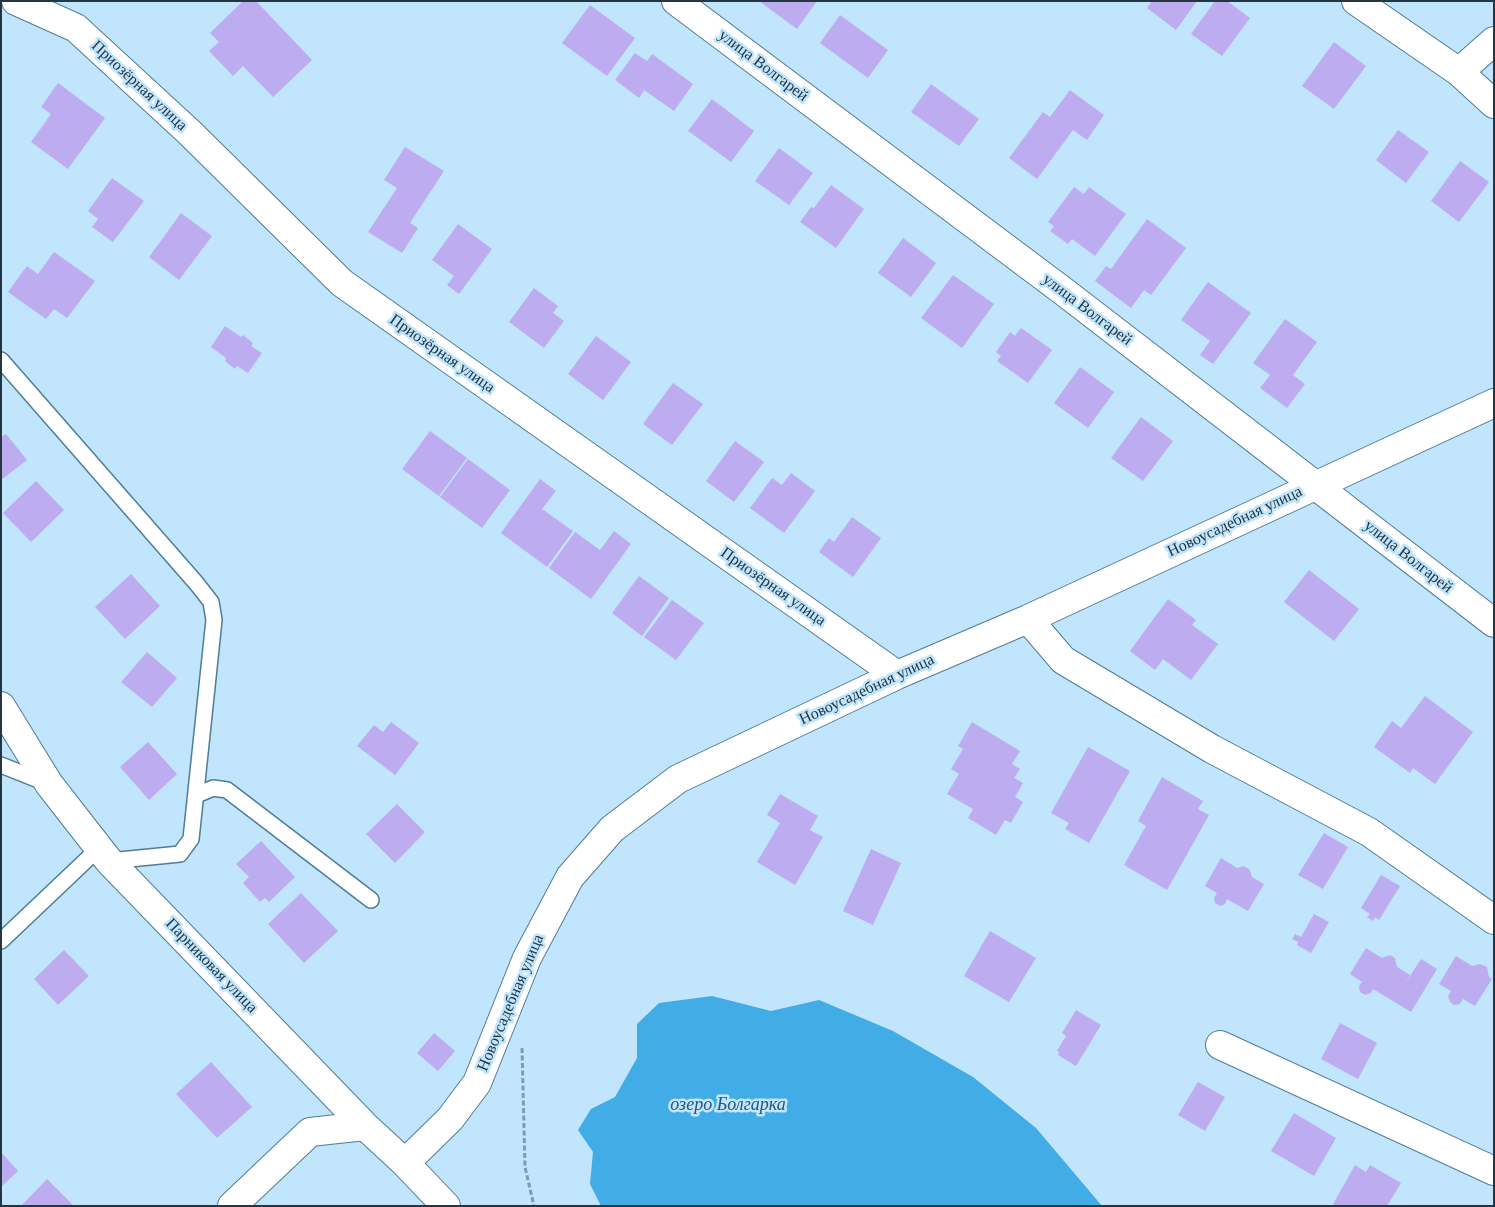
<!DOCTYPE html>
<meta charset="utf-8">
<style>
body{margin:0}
#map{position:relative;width:1495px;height:1207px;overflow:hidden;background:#c0e5fc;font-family:"Times New Roman",serif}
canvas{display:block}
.frame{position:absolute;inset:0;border:2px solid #233641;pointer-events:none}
</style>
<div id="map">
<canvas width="1495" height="1207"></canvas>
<div class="frame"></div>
</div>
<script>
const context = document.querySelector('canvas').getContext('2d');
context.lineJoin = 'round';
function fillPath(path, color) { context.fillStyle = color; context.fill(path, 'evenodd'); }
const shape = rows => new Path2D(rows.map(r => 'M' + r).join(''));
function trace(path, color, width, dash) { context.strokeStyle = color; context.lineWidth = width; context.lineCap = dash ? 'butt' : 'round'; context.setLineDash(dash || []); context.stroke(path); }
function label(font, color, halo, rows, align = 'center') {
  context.font = font + ' "Times New Roman",serif'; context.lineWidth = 5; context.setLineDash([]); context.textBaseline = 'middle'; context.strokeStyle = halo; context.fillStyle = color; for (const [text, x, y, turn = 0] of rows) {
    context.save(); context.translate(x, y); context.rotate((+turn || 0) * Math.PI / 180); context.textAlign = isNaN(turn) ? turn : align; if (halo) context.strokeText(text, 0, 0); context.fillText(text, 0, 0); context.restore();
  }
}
fillPath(shape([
 [712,996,771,1011,819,1000,893,1031,973,1077,1036,1128,1102,1206,601,1206,590,1184,593,1152,578,1130,591,1109,615,1097,637,1058,637,1024,659,1003]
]), '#41ace6');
fillPath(shape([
 [243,1,256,1,312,60,273,97,243,66,233,76,209,51,219,42,210,33],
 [759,1,817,1,797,29],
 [1152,1,1197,1,1176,30,1147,8],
 [1215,1,1227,1,1250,18,1222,56,1191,34],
 [590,5,635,38,607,76,562,43],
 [840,15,888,50,868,78,820,43],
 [1334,42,1366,66,1334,109,1302,86],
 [635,53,647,61,652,54,693,84,674,111,644,90,639,98,615,80],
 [58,83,105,118,68,169,31,142,51,114,41,107],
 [931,84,979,119,959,146,911,112],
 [1070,90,1104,115,1087,140,1073,130,1037,179,1009,158,1043,112,1050,117],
 [712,99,754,131,731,162,688,131],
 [1398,130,1429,152,1406,183,1376,160],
 [405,147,444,171,410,223,418,228,402,253,368,232,397,188,384,180],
 [779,148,813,173,789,205,755,181],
 [1460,161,1489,182,1459,222,1431,201],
 [112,178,144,201,113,242,92,227,98,219,88,211],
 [831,185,864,209,836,248,800,222,811,207,814,208],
 [1074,187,1084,194,1089,187,1126,214,1095,256,1072,239,1068,244,1050,231,1054,226,1048,222],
 [181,213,212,236,179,280,149,257],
 [1147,219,1186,248,1151,295,1144,290,1131,308,1095,281,1106,266,1111,269],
 [458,224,492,249,459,294,447,285,454,276,432,260],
 [903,238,936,263,911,297,878,273],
 [54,252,95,281,67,318,54,309,46,319,8,292,27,266,38,274],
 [953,275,994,304,962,348,921,318],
 [1208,282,1251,313,1213,364,1200,355,1210,341,1181,320],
 [534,288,558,306,553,313,564,321,544,348,509,322],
 [1285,319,1317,342,1293,375,1305,384,1287,408,1260,388,1270,375,1253,363],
 [225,326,241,337,243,335,253,343,251,346,262,353,248,373,237,366,235,369,225,361,226,358,211,347],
 [1021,328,1052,350,1028,383,997,361,1001,356,996,352,1010,332,1015,336],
 [596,336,631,362,603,400,568,374],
 [1080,367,1114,392,1088,428,1054,403],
 [673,383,703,404,672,445,643,424],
 [1141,417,1173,441,1143,481,1111,458],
 [430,431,467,458,439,496,402,469],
 [6,434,27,460,1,480,1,437],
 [735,441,764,462,734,502,706,481],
 [468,459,510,490,482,528,440,497],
 [791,473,815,491,784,533,750,508,772,478,782,485],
 [540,479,556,491,542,509,573,531,547,567,501,533],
 [36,481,64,510,31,542,3,513],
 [852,517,881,538,853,577,819,552,829,538,834,542],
 [614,531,631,544,591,599,549,568,575,532,600,550],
 [1309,570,1359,609,1334,641,1284,602],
 [131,574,160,606,125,639,95,607],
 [639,576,669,598,642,636,612,613],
 [1168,599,1196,620,1192,625,1218,644,1191,680,1163,659,1155,670,1130,651],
 [672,600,704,623,676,660,644,637],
 [147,652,177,678,152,707,121,682],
 [1425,696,1473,732,1435,784,1413,768,1410,773,1374,747,1392,721,1401,728],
 [391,722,419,743,395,775,357,746,374,725,383,732],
 [972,722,1020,751,1012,764,1020,769,1014,778,1023,783,1015,797,1023,802,1011,823,1005,820,996,835,968,818,973,809,947,794,959,774,951,769,963,749,958,746],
 [148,742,177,774,149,800,120,767],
 [1088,747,1130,771,1089,843,1065,829,1069,823,1051,813],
 [1162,777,1203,801,1198,809,1209,815,1167,890,1124,865,1146,826,1138,821],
 [780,794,818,816,810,830,823,837,795,885,757,862,780,823,767,815],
 [397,804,425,832,395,863,366,834],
 [1324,833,1348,847,1323,889,1298,875],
 [261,841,295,877,269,902,265,898,260,902,243,883,249,877,236,864],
 [871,849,901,863,873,925,843,911],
 [1221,858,1237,868,1244,866,1250,870,1252,877,1264,884,1248,911,1227,899,1225,904,1220,906,1215,903,1214,898,1217,893,1205,886],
 [1381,875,1400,886,1379,920,1375,917,1373,921,1367,917,1370,914,1361,908],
 [301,893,338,931,304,963,268,924],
 [1314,914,1329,922,1311,953,1297,945,1298,942,1292,939,1295,934,1301,937],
 [990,931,1036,958,1009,1002,964,976],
 [1366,948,1382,958,1390,955,1395,958,1397,967,1410,975,1402,988,1421,959,1437,969,1411,1012,1373,989,1371,993,1365,995,1360,992,1359,986,1362,982,1350,974],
 [64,950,89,976,58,1005,34,979],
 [1456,956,1472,966,1480,964,1487,967,1489,977,1492,979,1475,1006,1463,999,1460,1004,1454,1005,1450,1002,1448,996,1451,991,1439,984],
 [1076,1010,1101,1025,1076,1066,1058,1055,1059,1052,1057,1051,1066,1036,1062,1033],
 [1340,1023,1377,1043,1358,1079,1321,1059],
 [434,1033,455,1051,438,1071,417,1053],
 [211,1062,252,1107,217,1138,176,1094],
 [1198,1082,1225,1097,1205,1131,1178,1115],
 [1294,1113,1336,1138,1314,1176,1271,1151],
 [1,1152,18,1171,1,1187],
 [1355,1165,1366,1172,1370,1165,1401,1183,1387,1206,1335,1206,1333,1204],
 [47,1179,73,1205,21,1206]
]), '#beacf0');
const lane = shape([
 [1,360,197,584,211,602,214,620,191,839,180,854,109,861],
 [1,765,46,783],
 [197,795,213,788,227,790,371,900],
 [1,941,99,848]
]);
const street = shape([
 [16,1,76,28,189,132,342,283,897,675],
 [676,1,1063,291,1494,623],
 [1356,1,1459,72,1494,104],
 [1459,72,1494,41],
 [1028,619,1063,660,1212,749,1369,832,1494,920],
 [1,706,49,784,109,861,365,1126,405,1163,446,1206],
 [1220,1045,1494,1171],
 [405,1163,450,1119,477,1083,527,958,570,877,612,829,678,779,897,675,1028,619,1494,403],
 [232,1206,310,1132,365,1126]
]);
trace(lane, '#507c96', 18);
trace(street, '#507c96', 30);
trace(shape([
 [522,1048,525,1167,534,1206]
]), '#7e9cae', 3, [5, 2.5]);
trace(lane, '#fff', 15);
trace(street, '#fff', 28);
label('16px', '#233641', '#c0e5fc', [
 ["улица Волгарей",763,66,37],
 ["Приозёрная улица",139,86,43],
 ["улица Волгарей",1087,310,37],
 ["Приозёрная улица",442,354,35],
 ["Новоусадебная улица",1235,522,-25],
 ["улица Волгарей",1408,557,38],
 ["Приозёрная улица",773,587,35],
 ["Новоусадебная улица",867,690,-25],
 ["Парниковая улица",211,966,46],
 ["Новоусадебная улица",511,1003,-67]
]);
label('italic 18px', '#235a78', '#c0e5fc', [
 ["озеро Болгарка",728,1105]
]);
</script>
